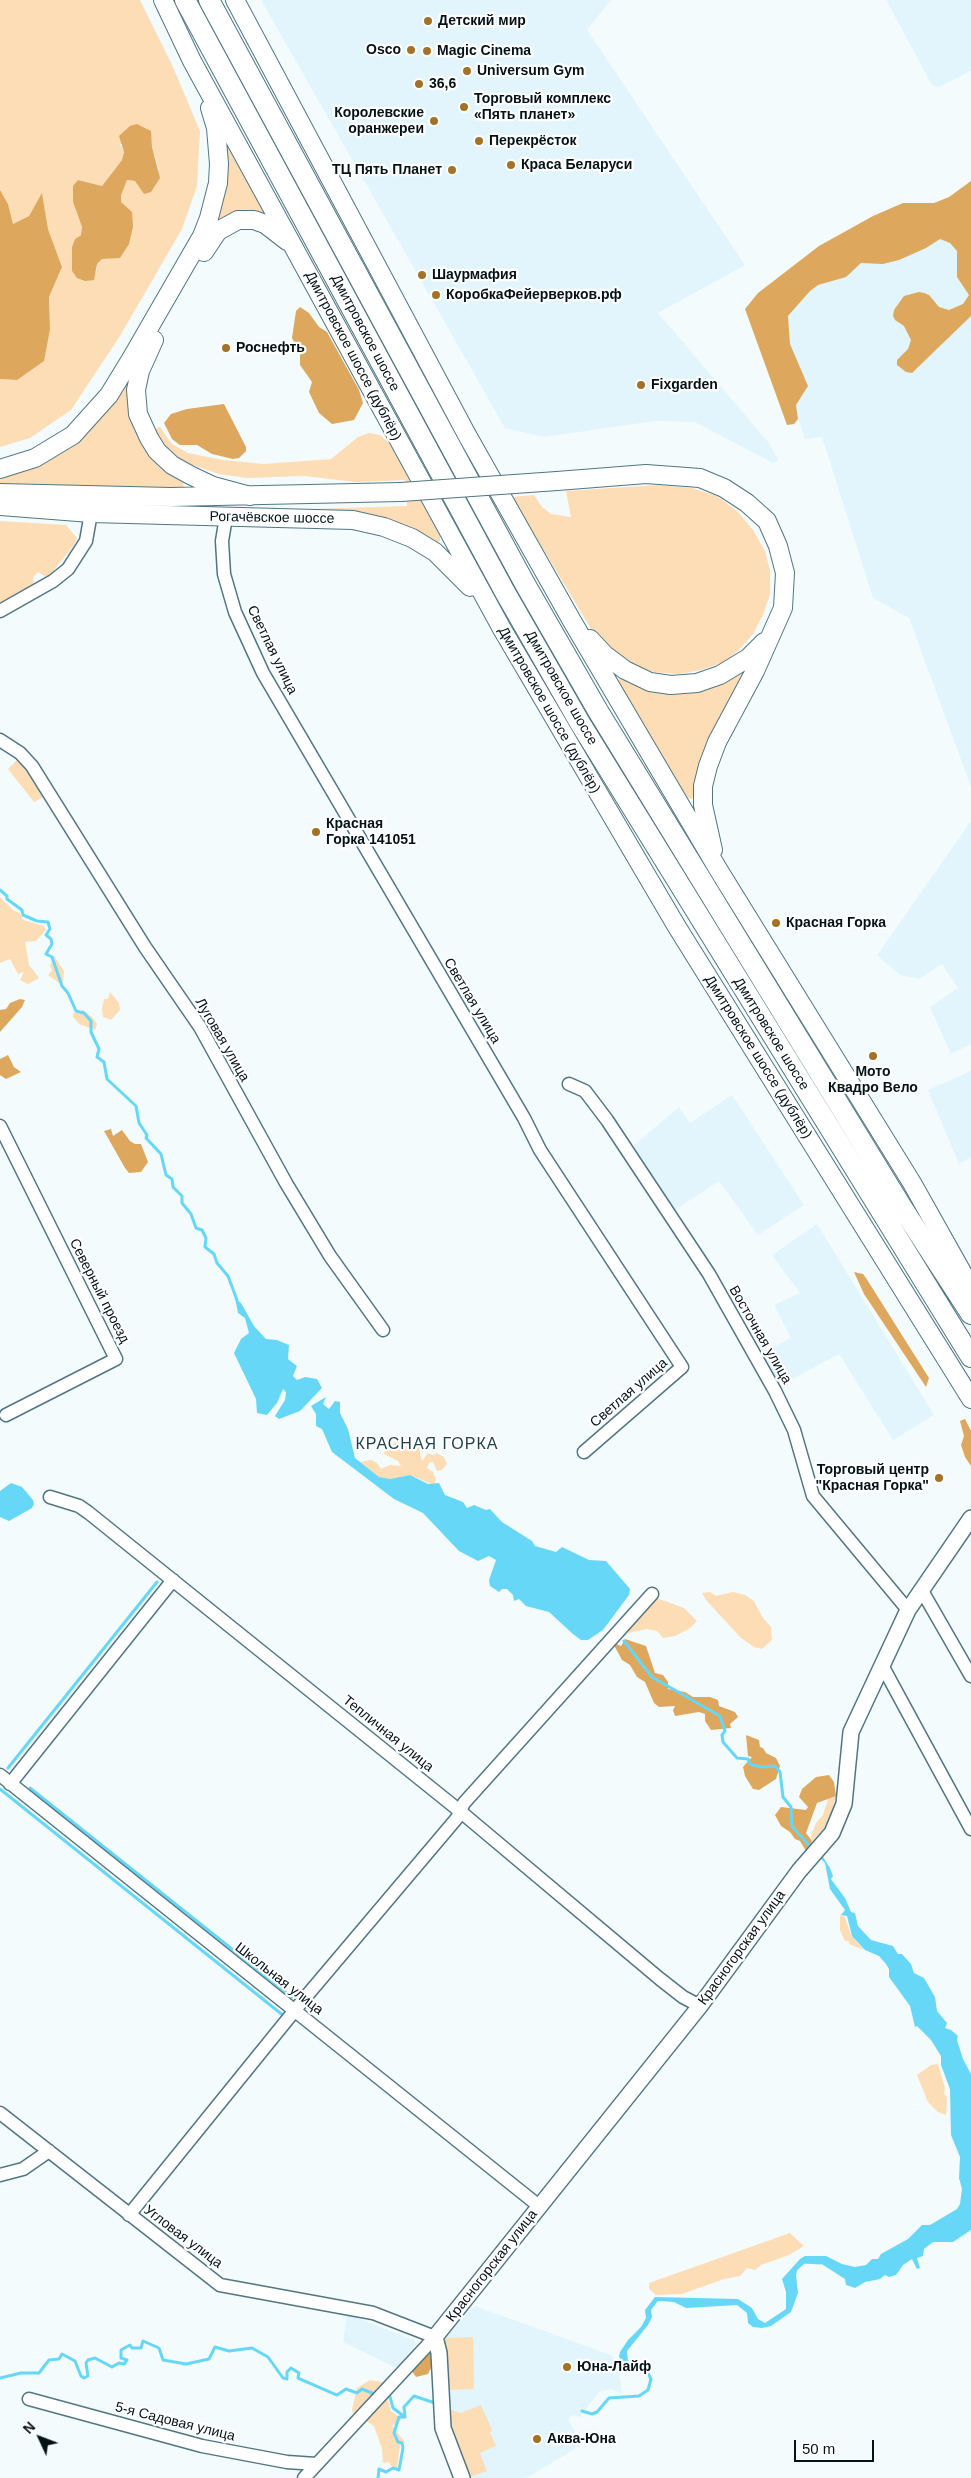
<!DOCTYPE html>
<meta charset="utf-8">
<style>
body{margin:0}
#map{position:relative;width:971px;height:2478px;overflow:hidden;background:#f3fbfd;font-family:Helvetica,sans-serif}
canvas{display:block}
.north{position:absolute;left:15px;top:2413px;width:50px;height:50px;-webkit-text-stroke:4px #fff;paint-order:stroke;rotate:313deg;font-size:14px;font-weight:700;line-height:20px;text-align:center;color:#041217}
.north::after{content:'';display:block;margin:auto;width:18px;height:22px;background:#041217;clip-path:polygon(50% 0,100% 100%,50% 72%,0 100%)}
.scale{position:absolute;left:794px;top:2440px;width:80px;height:22px;box-sizing:border-box;border:2px solid #041217;border-top:0;padding-left:6px;font-size:15px;line-height:18px;white-space:nowrap;color:#041217;-webkit-text-stroke:4px #fff;paint-order:stroke}
</style>
<div id="map">
<canvas width="971" height="2478"></canvas>
<div class="north">N</div>
<div class="scale">50 m</div>
</div>
<script>
const context = document.querySelector('canvas').getContext('2d');
context.lineJoin = 'round';
function fillPath(path, color) { context.fillStyle = color; context.fill(path, 'evenodd'); }
const shape = rows => new Path2D(rows.map(r => 'M' + r).join(''));
function trace(path, color, width, dash) { context.strokeStyle = color; context.lineWidth = width; context.lineCap = dash ? 'butt' : 'round'; context.setLineDash(dash || []); context.stroke(path); }
function label(font, color, halo, rows, align = 'center') {
  context.font = font + ' Helvetica,sans-serif'; context.lineWidth = 4.5; context.setLineDash([]); context.textBaseline = 'middle'; context.strokeStyle = halo; context.fillStyle = color; for (const [text, x, y, turn = 0] of rows) {
    context.save(); context.translate(x, y); context.rotate((+turn || 0) * Math.PI / 180); context.textAlign = isNaN(turn) ? turn : align; if (halo) context.strokeText(text, 0, 0); context.fillText(text, 0, 0); context.restore();
  }
}
fillPath(shape([
 [261,0,611,0,587,30,745,265,658,313,769,443,778,460,773,463,695,422,655,421,544,437,505,428],
 [886,0,971,0,971,71,939,87,932,85],
 [944,216,971,248,971,787,909,618,873,598,822,437,805,439,768,330,771,315,843,265],
 [971,821,971,1044,951,1054,930,1007,958,988,942,964,919,979,900,975,877,955],
 [971,1071,971,1157,959,1164,928,1090],
 [732,1095,804,1205,758,1235,719,1181,675,1210,633,1146,679,1107,690,1123],
 [817,1224,934,1415,893,1440,839,1354,783,1384,774,1380,760,1354,791,1338,774,1305,800,1293,772,1255],
 [475,2306,611,2355,618,2362,622,2394,611,2389,599,2392,580,2417,573,2415,568,2419,582,2445,526,2478,471,2478,447,2417,443,2337],
 [347,2314,414,2340,416,2344,399,2366,394,2367,343,2342]
]), '#e2f5fc');
fillPath(shape([
 [0,0,140,0,173,67,200,131,197,186,182,229,120,336,71,410,30,438,0,447,0,379,17,380,50,329,49,297,62,267,48,229,42,194,29,216,13,224,8,204,0,190],
 [152,139,152,147,159,170,135,181,127,180,122,187,110,259,102,259,97,264,96,273,72,263,72,247,75,239,81,235,82,227,73,202,78,180,102,186,122,160,124,152,120,144],
 [224,144,229,144,266,213,264,215,218,221,215,220],
 [129,378,165,470,183,482,184,488,0,484,0,476,24,469],
 [160,427,172,444,188,453,223,460,264,464,331,459,358,437,369,433,380,435,390,444,440,536,440,541,435,544,311,512,313,509,407,506,405,480,356,482,304,476,247,478,219,474,181,461,169,452,154,429],
 [658,485,692,488,717,496,738,512,753,530,765,551,770,570,770,594,763,615,753,634,738,651,722,663,701,670,679,674,654,672,634,665,612,650,591,629,512,497,534,495,542,507,551,514,571,517,566,491],
 [0,521,66,525,77,538,74,545,50,575,46,577,38,572,33,577,34,586,0,604],
 [740,671,744,674,704,750,696,775,694,796,691,799,687,798,619,682,619,679,621,676,648,686],
 [18,759,29,770,45,796,34,802,8,769],
 [0,897,14,911,20,913,23,920,44,926,46,930,36,941,25,942,29,965,39,978,28,984,20,980,24,972,18,974,10,959,0,963],
 [54,956,64,971,63,983,59,983,48,975,52,970,50,966],
 [110,992,119,1003,120,1010,111,1020,103,1017,102,1009,104,999,108,999],
 [83,1010,92,1017,97,1024,95,1030,79,1024,73,1017,73,1013],
 [397,1440,406,1440,412,1445,414,1452,418,1443,422,1461,428,1453,433,1455,437,1453,444,1457,447,1464,442,1470,437,1471,433,1462,429,1463,427,1468,433,1472,436,1479,434,1485,410,1475,390,1479,379,1477,360,1462,371,1460,377,1463,381,1469,390,1465,401,1466,398,1461,384,1454,386,1444,393,1444],
 [710,1592,716,1596,733,1592,745,1595,754,1601,763,1618,771,1627,772,1640,762,1649,754,1647,741,1638,706,1600,702,1593],
 [654,1597,684,1608,697,1621,689,1629,675,1636,663,1638,657,1631,647,1629,628,1633,627,1627],
 [836,1796,830,1818,824,1828,812,1841,811,1835,816,1823,823,1815,828,1799],
 [840,1915,845,1917,851,1935,864,1950,849,1944,849,1941,845,1941,840,1930],
 [938,2064,945,2088,944,2094,947,2097,946,2115,938,2112,928,2102,917,2075,931,2065],
 [790,2233,804,2246,789,2255,761,2265,755,2270,747,2268,740,2276,724,2279,682,2294,656,2295,649,2289,649,2283],
 [473,2337,474,2389,446,2390,445,2338],
 [370,2380,388,2383,355,2417,352,2410,357,2388],
 [386,2393,391,2411,402,2419,392,2426,405,2442,400,2445,397,2468,391,2466,389,2462,383,2463,382,2449,374,2426,363,2419],
 [481,2405,492,2430,490,2432,496,2446,480,2453,487,2471,470,2477,447,2417,445,2408,461,2413]
]), '#fdddb6');
fillPath(shape([
 [137,124,151,131,152,147,160,178,151,192,144,194,135,181,127,180,121,195,121,202,132,212,133,227,129,244,120,258,102,259,97,264,94,280,85,281,77,278,72,271,72,247,75,239,81,235,82,227,73,202,73,186,78,180,102,186,122,160,124,152,119,136,130,126],
 [971,181,971,316,912,373,906,372,897,365,897,360,908,349,911,340,904,326,895,320,893,316,894,310,904,296,919,292,924,293,929,295,939,307,949,310,963,304,969,295,957,277,957,251,950,243,940,239,926,248,899,260,883,264,861,263,846,277,818,285,810,291,788,316,790,344,808,386,796,405,798,419,794,424,787,425,745,309,758,293,819,246,873,216,903,203,934,203,949,197],
 [0,190,8,204,13,224,29,216,42,193,48,229,62,267,49,297,50,329,44,361,17,380,0,379],
 [300,307,309,313,319,327,327,332,359,390,363,403,354,420,332,424,319,413,309,392,312,382,300,365,300,353,292,338,296,311],
 [224,404,246,447,246,451,239,458,233,459,212,454,197,445,180,445,172,439,164,423,171,414,187,409],
 [20,999,25,1000,22,1007,0,1032,0,1010,6,1009,10,1003],
 [8,1055,14,1067,21,1072,6,1079,0,1075,0,1059],
 [111,1129,113,1136,122,1130,130,1141,135,1144,141,1144,148,1162,141,1172,129,1173,125,1168,104,1131],
 [854,1272,863,1274,866,1278,929,1378,926,1387,864,1294],
 [965,1419,971,1431,971,1466,965,1457,961,1445,964,1436,960,1421],
 [625,1639,646,1646,655,1673,663,1675,668,1682,668,1689,685,1692,693,1697,710,1697,718,1700,719,1706,735,1712,738,1717,730,1724,731,1728,711,1730,705,1721,705,1714,699,1712,675,1716,673,1710,675,1706,659,1707,654,1703,645,1682,637,1677,630,1665,622,1660,615,1647,614,1643,621,1646],
 [746,1735,759,1740,760,1747,763,1748,766,1753,776,1758,780,1766,776,1779,759,1790,753,1789,745,1776,743,1767,752,1757,748,1756],
 [829,1775,834,1782,836,1796,817,1803,806,1833,812,1841,808,1854,800,1841,795,1839,790,1832,781,1826,775,1815,781,1807,806,1810,808,1807,799,1797,802,1789,816,1777],
 [433,2343,436,2358,428,2374,416,2377,410,2368]
]), '#dda75d');
fillPath(shape([
 [235,1298,241,1303,254,1326,266,1339,277,1340,289,1345,288,1359,297,1366,293,1376,297,1380,305,1377,317,1379,322,1388,300,1411,279,1419,275,1416,285,1400,286,1392,283,1389,277,1403,267,1415,257,1413,256,1399,234,1353,241,1339,249,1333,245,1318,238,1313],
 [326,1397,323,1404,329,1409,335,1401,340,1402,340,1413,348,1429,355,1458,379,1477,390,1479,410,1475,428,1484,439,1483,445,1495,463,1502,467,1508,474,1505,486,1510,490,1509,502,1522,532,1541,535,1546,556,1552,562,1547,589,1560,606,1561,630,1589,629,1595,603,1630,588,1640,581,1640,573,1634,549,1612,526,1606,519,1599,514,1601,513,1595,507,1589,502,1589,499,1592,490,1586,489,1580,496,1560,489,1556,478,1561,459,1551,423,1513,394,1499,332,1452,322,1429,316,1426,316,1414,311,1406],
 [11,1483,22,1487,33,1500,34,1504,32,1508,9,1521,0,1517,0,1491],
 [817,1855,823,1857,830,1868,833,1876,831,1879,845,1898,851,1912,855,1913,858,1926,871,1940,893,1946,898,1954,902,1954,911,1964,914,1973,924,1978,935,1997,937,2011,947,2023,945,2028,951,2030,958,2036,957,2040,963,2059,971,2074,971,2230,953,2242,933,2242,924,2249,923,2256,917,2258,920,2268,917,2269,912,2259,903,2265,896,2275,889,2277,885,2275,880,2279,865,2282,855,2288,846,2285,845,2279,820,2263,804,2262,798,2267,796,2275,798,2293,791,2312,771,2326,762,2328,753,2327,748,2323,747,2313,737,2305,686,2308,674,2302,658,2301,651,2310,652,2317,648,2325,627,2351,628,2362,622,2361,619,2357,620,2352,628,2340,641,2327,646,2318,645,2310,655,2297,738,2299,752,2308,758,2319,765,2323,786,2309,786,2292,782,2279,800,2259,805,2256,826,2256,842,2264,855,2267,866,2265,872,2259,878,2259,881,2254,908,2239,922,2225,930,2225,957,2209,960,2204,962,2189,959,2178,960,2157,951,2135,950,2089,941,2065,941,2056,931,2040,917,2026,915,2027,910,2006,889,1977,889,1969,886,1964,879,1956,865,1950,852,1936,847,1916,841,1915,845,1910,830,1889,825,1863]
]), '#67d7f8');
trace(shape([
 [0,890,7,896,7,899,22,910,23,915,37,921,48,922,50,929,46,935,51,939,52,944,46,954,52,957,62,986,68,993,76,1011,84,1013,91,1021,91,1032,99,1049,97,1057,104,1062,107,1079,136,1106,139,1123,147,1135,146,1138,161,1154,166,1175,172,1179,173,1187,182,1196,182,1203,191,1214,196,1228,202,1230,206,1238,205,1247,214,1254,217,1263,228,1276,237,1300],
 [624,1641,652,1677,720,1716,725,1731,722,1735,723,1742,737,1758,748,1759,750,1764,761,1767,775,1766,780,1772,783,1797,791,1807,792,1826,813,1850],
 [8,1768,157,1582],
 [30,1788,292,1997],
 [0,1789,284,2016],
 [796,2269,804,2262,820,2263],
 [0,2378,21,2373,39,2373,49,2360,59,2359,62,2354,75,2361,81,2376,84,2378,88,2376,86,2363,88,2360,95,2358,112,2367,119,2363,124,2364,127,2360,121,2358,121,2350,130,2345,132,2348,141,2348,143,2341,159,2348,163,2360,186,2364,209,2359,215,2347,229,2351,252,2348,268,2357,283,2378,287,2379,287,2372,291,2368,299,2373,298,2378,337,2395,346,2389,357,2393,362,2389,377,2395],
 [389,2393,393,2408,405,2417,404,2407,414,2396,435,2403],
 [582,2411,592,2414,597,2412,609,2398,639,2396,648,2390,651,2379,646,2369,625,2361],
 [378,2478,379,2469,386,2472,393,2468,399,2470,403,2448,402,2443,398,2442,394,2433,399,2417,405,2417]
]), '#67d7f8', 3);
const minor = shape([
 [226,517,222,541,224,574,235,612,263,673,524,1118,540,1150,682,1367,584,1452],
 [0,611,53,581,68,569,86,541,91,513],
 [0,740,20,753,32,766,145,947,200,1027,286,1183,330,1256,383,1330],
 [569,1084,585,1091,607,1120,709,1274,775,1391,794,1430,813,1496,908,1610],
 [0,1126,116,1359,6,1415],
 [50,1497,79,1506,89,1513,461,1812,660,1979,683,1997,700,2006],
 [921,1589,971,1676],
 [883,1667,971,1829],
 [0,1775,539,2206],
 [10,1784,173,1580],
 [0,2113,220,2285,373,2313,435,2337,304,2478],
 [0,2175,23,2169,49,2151],
 [129,2215,304,1999,457,1818,464,1803,652,1594],
 [29,2399,202,2446,287,2462,316,2464]
]);
const tertiary = shape([
 [462,2478,443,2428,439,2353,435,2337,700,2006,799,1871,832,1833,844,1804,851,1732,908,1610,971,1518]
]);
const secondary = shape([
 [163,0,192,61,502,629,677,927,971,1399],
 [235,0,467,435,572,621,718,869,912,1183,971,1288],
 [204,252,218,231,238,220,254,220,265,224,287,241],
 [154,340,140,371,136,390,138,414,149,438,157,451,172,465,190,475,213,486,250,496],
 [0,469,35,458,73,435,109,395,131,359,202,236,209,218,218,183,219,164,216,128,210,108],
 [557,481,646,474,700,478,724,488,747,503,767,521,778,546,785,573,783,608,755,671,717,742,708,766,703,786,703,805,713,850],
 [0,493,171,497,401,492],
 [0,506,91,513,353,520,384,527,412,538,435,552,470,587],
 [590,639,605,655,625,670,650,682,671,685,697,683,720,675,748,658,764,642]
]);
const trunk = shape([
 [185,0,506,594,580,723,971,1357],
 [209,0,525,584,598,711,903,1209,971,1314]
]);
trace(minor, '#517682', 15);
trace(tertiary, '#517682', 18);
trace(secondary, '#517682', 20);
trace(trunk, '#517682', 22);
trace(minor, '#fff', 12);
trace(tertiary, '#fff', 15);
trace(secondary, '#fff', 18);
trace(trunk, '#fff', 20);
const secondaryBridge = shape([
 [401,492,557,481]
]);
trace(secondaryBridge, '#517682', 20, []);
trace(secondaryBridge, '#fff', 18);
for (const [x, y, r, color] of [
 [428,21,5,"#a37227"],
 [411,50,5,"#a37227"],
 [427,51,5,"#a37227"],
 [467,71,5,"#a37227"],
 [419,84,5,"#a37227"],
 [464,107,5,"#a37227"],
 [434,121,5,"#a37227"],
 [479,141,5,"#a37227"],
 [511,165,5,"#a37227"],
 [452,170,5,"#a37227"],
 [422,275,5,"#a37227"],
 [436,295,5,"#a37227"],
 [226,348,5,"#a37227"],
 [641,385,5,"#a37227"],
 [316,832,5,"#a37227"],
 [776,923,5,"#a37227"],
 [873,1056,5,"#a37227"],
 [939,1478,5,"#a37227"],
 [567,2367,5,"#a37227"],
 [537,2439,5,"#a37227"]
]) { const dot = new Path2D(); dot.arc(x, y, r, 0, 2 * Math.PI); context.fillStyle = color; context.fill(dot); trace(dot, '#fff', 2); }
label('bold 14px', '#041217', '#fff', [
 ["Детский мир",438,21],
 ["Osco",401,50,"right"],
 ["Magic Cinema",437,51],
 ["Universum Gym",477,71],
 ["36,6",429,84],
 ["Торговый комплекс",474,99],
 ["«Пять планет»",474,115],
 ["Королевские",424,113,"right"],
 ["оранжереи",424,129,"right"],
 ["Перекрёсток",489,141],
 ["Краса Беларуси",521,165],
 ["ТЦ Пять Планет",442,170,"right"],
 ["Шаурмафия",432,275],
 ["КоробкаФейерверков.рф",446,295],
 ["Роснефть",236,348],
 ["Fixgarden",651,385],
 ["Красная",326,824],
 ["Горка 141051",326,840],
 ["Красная Горка",786,923],
 ["Мото",873,1072,"center"],
 ["Квадро Вело",873,1088,"center"],
 ["Торговый центр",929,1470,"right"],
 ["\"Красная Горка\"",929,1486,"right"],
 ["Юна-Лайф",577,2367],
 ["Аква-Юна",547,2439]
], 'left');
label('14px', '#041217', '#fff', [
 ["Дмитровское шоссе",365,333,62],
 ["Дмитровское шоссе (дублёр)",353,356,62],
 ["Рогачёвское шоссе",272,518,1],
 ["Светлая улица",272,650,64],
 ["Дмитровское шоссе",561,688,60],
 ["Дмитровское шоссе (дублёр)",549,710,60],
 ["Светлая улица",472,1001,59],
 ["Дмитровское шоссе",771,1034,58],
 ["Луговая улица",222,1040,60],
 ["Дмитровское шоссе (дублёр)",758,1057,58],
 ["Северный проезд",99,1291,63],
 ["Восточная улица",760,1335,60],
 ["Светлая улица",629,1393,-41],
 ["Тепличная улица",388,1734,39],
 ["Красногорская улица",742,1948,-54],
 ["Школьная улица",279,1979,38],
 ["Угловая улица",183,2237,37],
 ["Красногорская улица",492,2266,-52],
 ["5-я Садовая улица",175,2422,14]
]);
context.letterSpacing = '1px';
label('16px', '#1e424d', '#fff', [
 ["КРАСНАЯ ГОРКА",427,1445]
]);
context.letterSpacing = '0px';
</script>
